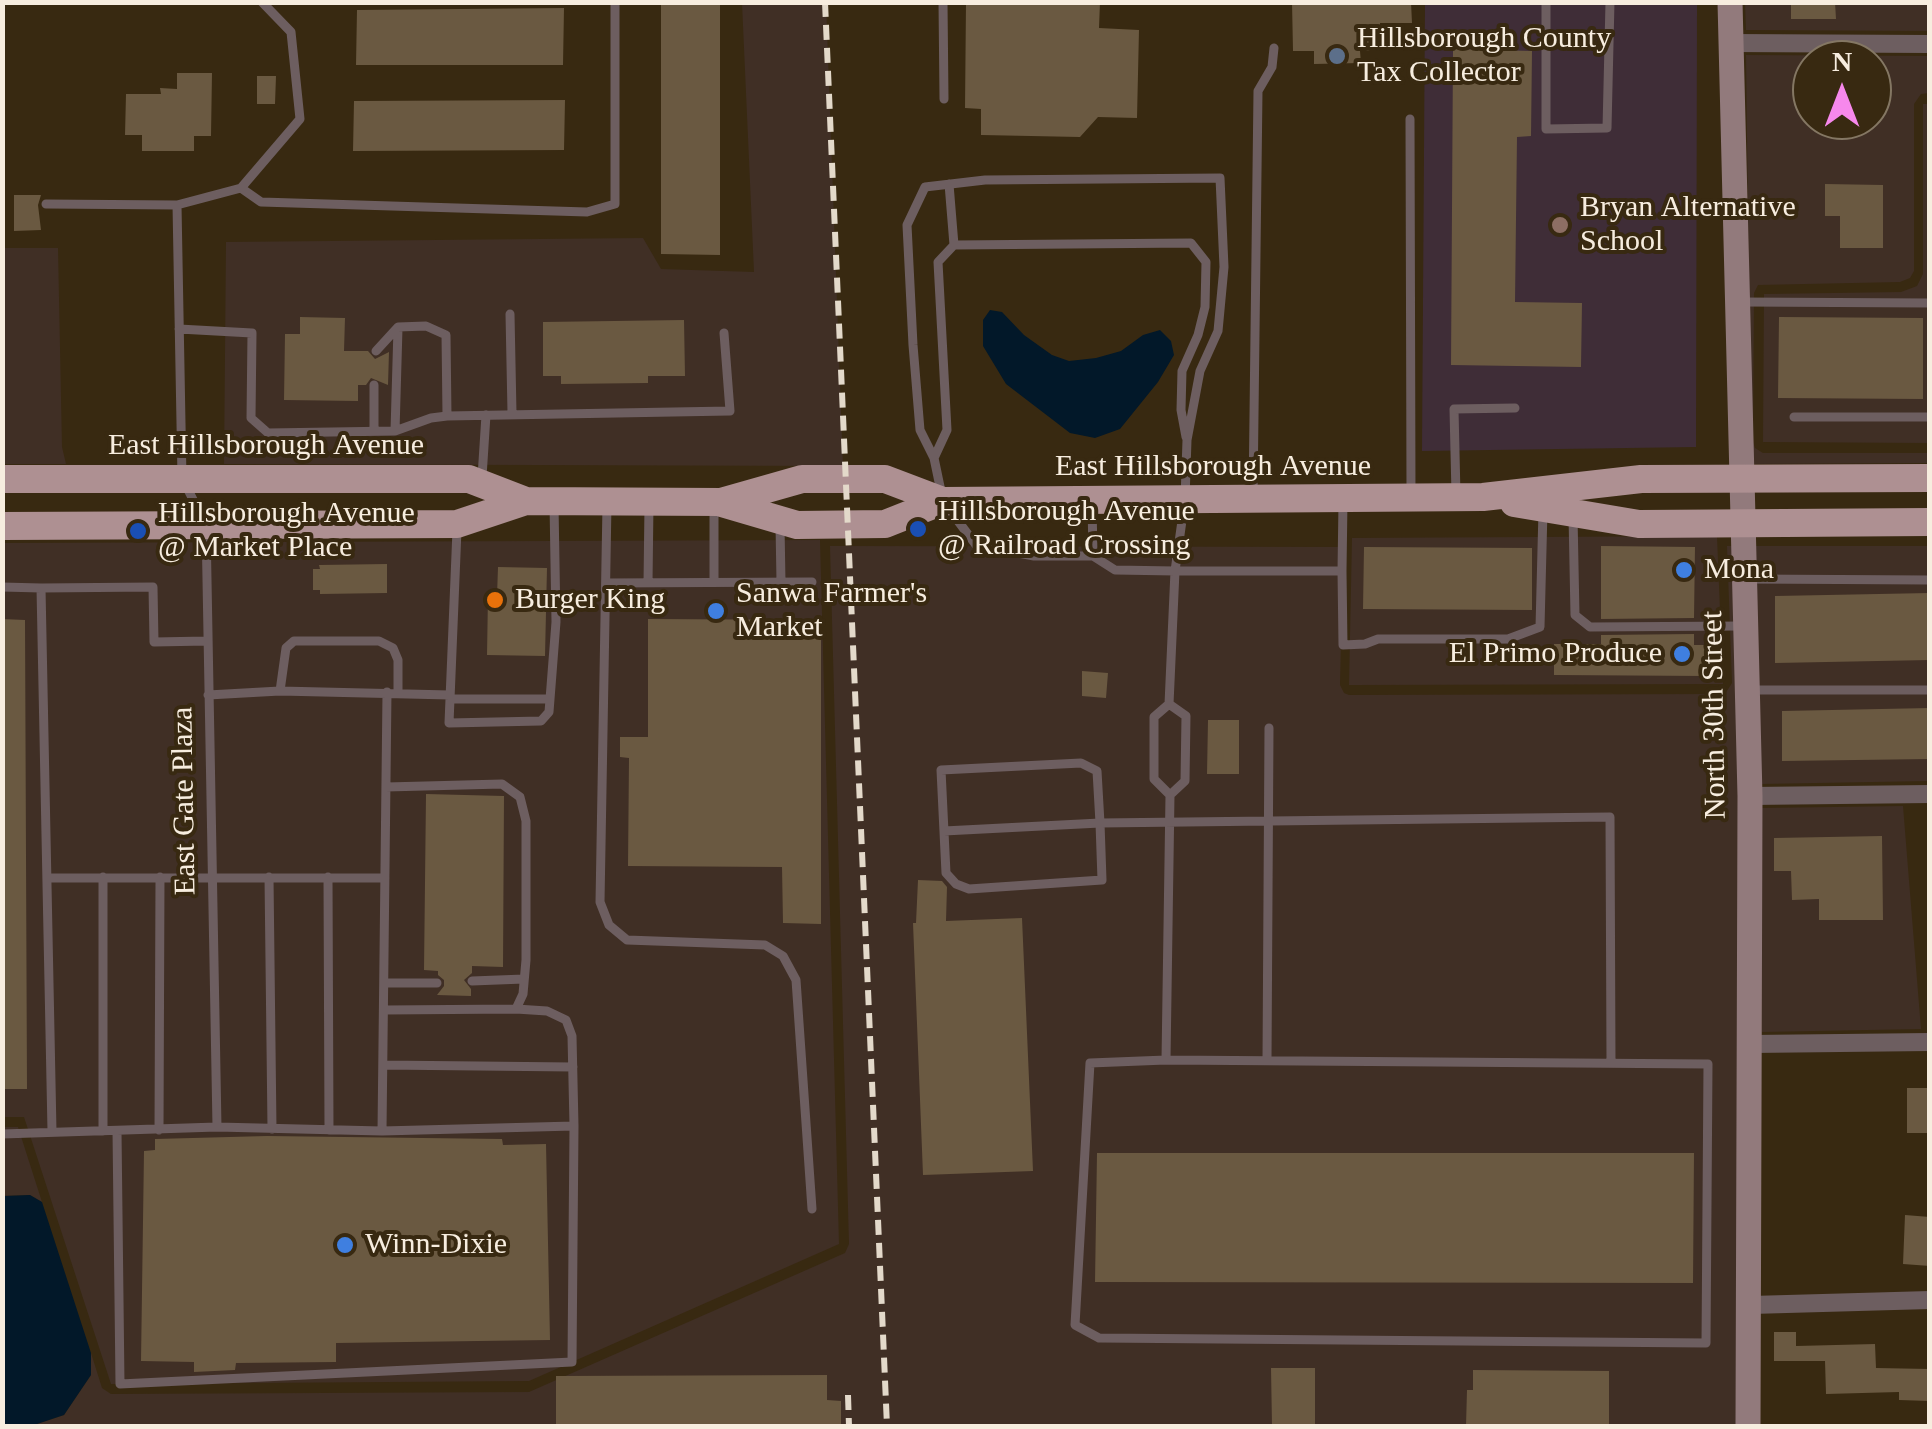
<!DOCTYPE html>
<style>
body{margin:0}
#map{position:relative;width:1932px;height:1429px;overflow:hidden;background:#382911;font-family:Georgia,serif}
canvas{display:block}
.frame{position:absolute;inset:0;border:5px solid #f7eddf;pointer-events:none}
.north{position:absolute;left:1792px;top:40px;width:100px;height:100px;box-sizing:border-box;background:#382911;border:2px solid #847763;border-radius:50%;rotate:0deg;font-size:28px;font-weight:700;line-height:40px;text-align:center;color:#f7eddf}
.north::after{content:'';display:block;margin:auto;width:35px;height:45px;background:#f788ec;clip-path:polygon(50% 0,100% 100%,50% 72%,0 100%)}
</style>
<div id="map">
<canvas width="1932" height="1429"></canvas>
<div class="frame"></div>
<div class="north">N</div>
</div>
<script>
const context = document.querySelector('canvas').getContext('2d');
context.lineJoin = 'round';
function fillPath(path, color) { context.fillStyle = color; context.fill(path, 'evenodd'); }
const shape = rows => new Path2D(rows.map(r => 'M' + r).join(''));
function trace(path, color, width, dash) { context.strokeStyle = color; context.lineWidth = width; context.lineCap = dash ? 'butt' : 'round'; context.setLineDash(dash || []); context.stroke(path); }
function label(font, color, halo, rows, align = 'center') {
  context.font = font + ' Georgia,serif'; context.lineWidth = 8; context.setLineDash([]); context.textBaseline = 'middle'; context.strokeStyle = halo; context.fillStyle = color; for (const [text, x, y, turn = 0] of rows) {
    context.save(); context.translate(x, y); context.rotate((+turn || 0) * Math.PI / 180); context.textAlign = isNaN(turn) ? turn : align; if (halo) context.strokeText(text, 0, 0); context.fillText(text, 0, 0); context.restore();
  }
}
fillPath(shape([
 [742,3,826,3,843,466,224,464,226,242,643,238,661,269,754,272],
 [1745,3,1929,3,1929,31,1746,30],
 [1746,55,1929,56,1929,93,1921,94,1914,104,1914,271,1910,278,1900,282,1758,285,1754,293,1753,442,1755,448,1763,453,1929,453,1929,463,1751,464],
 [1812,60,1872,60,1872,120,1812,120],
 [1923,104,1929,104,1929,443,1763,442,1764,294,1901,292,1917,286,1923,274],
 [3,248,58,248,62,447,66,464,3,464],
 [1717,536,1723,684,1349,685,1352,538],
 [820,540,839,1244,529,1381,111,1384,24,1117,3,1117,2,543],
 [830,546,1343,547,1340,685,1344,693,1349,695,1725,694,1732,683,1727,546,1733,546,1739,796,1737,1426,31,1426,64,1415,91,1375,91,1353,102,1388,111,1394,529,1392,845,1253,849,1244],
 [1755,546,1929,546,1929,781,1761,784],
 [1903,806,1921,1029,1762,1032,1761,808],
 [2,1127,18,1127,42,1202,30,1195,3,1196]
]), '#402f25');
fillPath(shape([
 [1425,3,1697,3,1696,447,1422,451]
]), '#3f2d37');
fillPath(shape([
 [990,310,1002,312,1024,335,1052,355,1069,361,1096,358,1121,351,1143,335,1160,330,1171,341,1174,355,1158,382,1120,429,1095,438,1070,433,1006,384,983,346,983,320],
 [30,1195,42,1202,91,1353,91,1375,64,1415,31,1426,3,1426,3,1196]
]), '#021829');
fillPath(shape([
 [661,2,720,2,720,255,661,254],
 [966,2,1100,2,1099,28,1139,30,1137,118,1098,117,1080,137,981,135,981,109,965,108],
 [1292,2,1411,2,1412,23,1380,23,1381,51,1360,51,1361,63,1314,64,1314,51,1293,51],
 [1791,2,1835,2,1836,19,1791,19],
 [564,8,563,65,356,65,357,10],
 [1453,49,1532,51,1531,136,1517,137,1515,302,1582,303,1581,367,1451,365],
 [177,73,212,73,211,136,194,136,194,151,142,151,142,135,125,135,126,94,161,94,160,88,177,89],
 [257,76,276,76,275,104,257,104],
 [565,100,564,150,353,151,354,101],
 [1825,184,1883,185,1883,248,1840,248,1840,216,1825,216],
 [14,195,41,195,38,205,41,230,14,231],
 [300,317,345,318,344,351,368,351,375,359,389,352,388,385,371,378,366,385,358,385,358,401,284,400,285,334,300,334],
 [1779,317,1923,318,1923,399,1778,398],
 [684,320,685,376,648,376,648,383,561,384,561,376,543,376,543,322],
 [1601,546,1695,547,1694,618,1601,619],
 [1364,547,1532,548,1532,610,1363,609],
 [387,564,387,593,320,594,320,590,313,590,313,569,320,569,319,565],
 [498,567,547,568,545,656,487,655,488,595,497,596],
 [1930,593,1930,660,1775,663,1775,596],
 [2,619,25,620,27,1089,2,1089],
 [648,619,821,620,821,924,783,923,782,867,628,866,629,758,620,757,620,737,648,737],
 [1694,634,1694,645,1705,645,1705,676,1554,675,1554,644,1601,644,1601,635],
 [1082,671,1108,673,1106,698,1082,696],
 [1930,708,1930,759,1782,761,1782,711],
 [1208,720,1239,720,1239,774,1207,774],
 [426,794,504,796,503,967,472,966,472,973,464,980,471,989,471,996,437,995,444,986,444,980,438,975,438,971,424,970],
 [1882,836,1883,920,1819,920,1819,899,1792,900,1791,871,1774,871,1774,838],
 [918,880,942,881,947,887,946,921,1022,918,1033,1171,923,1175,913,923,916,923],
 [1907,1088,1930,1088,1930,1133,1907,1133],
 [267,1136,502,1139,503,1145,546,1144,550,1340,336,1343,336,1362,236,1363,235,1370,194,1372,194,1362,141,1361,144,1151,155,1150,155,1139],
 [1097,1153,1694,1153,1693,1283,1095,1282],
 [1905,1215,1930,1217,1930,1266,1903,1264],
 [1774,1332,1796,1332,1796,1346,1875,1344,1876,1368,1930,1369,1930,1401,1899,1400,1899,1392,1826,1394,1825,1361,1774,1361],
 [1271,1368,1315,1368,1315,1426,1272,1426],
 [1473,1370,1609,1371,1609,1426,1466,1426,1467,1390,1473,1390],
 [827,1375,827,1400,841,1401,841,1426,556,1426,556,1376]
]), '#6a5941');
trace(shape([
 [943,2,944,99],
 [1546,2,1546,129,1607,128,1610,2],
 [1410,119,1411,495],
 [949,184,954,245],
 [241,188,261,202,587,212,615,204,615,2],
 [46,204,177,205],
 [1742,302,1930,303],
 [510,314,512,413],
 [179,329,252,333,251,418,268,433,395,431,431,418,447,416,730,411,724,333],
 [376,351,398,327,426,326,446,335,447,416],
 [374,385,374,431],
 [1794,417,1930,417],
 [395,431,398,328],
 [934,458,947,430,938,262,954,245,1191,243,1206,262,1205,307,1198,335,1182,371,1181,410,1186,437],
 [482,477,486,415],
 [1456,495,1454,409,1515,408],
 [1253,496,1258,91,1272,67,1274,48],
 [1092,503,1093,556,1034,556,976,545,943,501,934,458,920,430,913,345,907,225,925,187,985,180,1220,178,1224,267,1218,331,1200,371,1187,440,1185,499,1175,571,1115,570,1093,556],
 [607,504,600,902,609,925,627,940,765,945,783,956,796,980,812,1209],
 [714,505,714,582],
 [1573,516,1575,615,1590,627,1741,626],
 [780,525,781,582],
 [457,530,449,723,541,721,549,712,556,622,554,504],
 [1342,571,1343,645,1365,644,1378,639,1508,639,1540,627,1543,510],
 [1747,579,1930,580],
 [606,583,812,582],
 [648,583,649,505],
 [2,587,41,588,52,1131],
 [41,588,153,587,154,642,207,641],
 [1750,690,1930,690],
 [280,691,286,648,294,641,379,641,393,648,398,660,398,693],
 [208,695,280,691,450,695],
 [450,699,550,699],
 [1170,795,1154,779,1154,717,1169,704,1175,571,1342,571,1343,501],
 [944,831,1100,823,1102,880,969,889,956,884,946,873,941,770,1081,763,1097,771,1100,823,1610,817,1611,1063],
 [103,877,103,1131],
 [269,877,272,1129],
 [328,877,329,1130],
 [47,878,385,878],
 [472,981,524,979],
 [385,983,437,983],
 [516,1009,547,1011,566,1020,572,1036,574,1126],
 [385,1010,516,1009,523,994,526,960,526,821,520,797,502,784,386,787],
 [1166,1060,1090,1063,1075,1325,1099,1338,1706,1343,1708,1064,1166,1060,1170,795,1185,781,1186,716,1169,704],
 [1267,1060,1269,728],
 [383,1065,573,1067],
 [217,1127,206,525,182,478,177,205,241,188,300,119,291,32,262,2],
 [159,1130,160,877],
 [382,1131,387,692],
 [2,1134,217,1127,382,1131,574,1126,572,1362,120,1384,117,1131]
]), '#6d5e60', 9);
trace(shape([
 [1730,43,1930,44],
 [1750,796,1930,794],
 [1751,1044,1930,1042],
 [1751,1305,1930,1300]
]), '#6d5e60', 18);
trace(shape([
 [1730,2,1750,796,1748,1426]
]), '#927a7c', 25);
trace(shape([
 [2,479,469,479,526,501],
 [722,503,797,525,885,524,943,501],
 [1514,503,1639,524,1930,522],
 [2,526,457,524,526,501,721,502,802,479,885,479,943,501,1483,497,1641,479,1930,478]
]), '#ae9092', 28);
trace(shape([
 [825,2,887,1426],
 [848,1395,849,1426]
]), '#e3d9ca', 6, [15, 8]);
for (const [x, y, r, color] of [
 [1337,56,10,"#5c6f8a"],
 [1560,225,10,"#8d6e63"],
 [918,529,10,"#1a4fb4"],
 [138,531,10,"#1a4fb4"],
 [1684,570,10,"#3f7fe0"],
 [495,600,10,"#e8710a"],
 [716,611,10,"#3f7fe0"],
 [1682,654,10,"#3f7fe0"],
 [345,1245,10,"#3f7fe0"]
]) { const dot = new Path2D(); dot.arc(x, y, r, 0, 2 * Math.PI); context.fillStyle = color; context.fill(dot); trace(dot, '#382911', 4); }
label('30px', '#f7eddf', '#382911', [
 ["Hillsborough County",1357,39],
 ["Tax Collector",1357,73],
 ["Bryan Alternative",1580,208],
 ["School",1580,242],
 ["Hillsborough Avenue",938,512],
 ["@ Railroad Crossing",938,546],
 ["Hillsborough Avenue",158,514],
 ["@ Market Place",158,548],
 ["Mona",1704,570],
 ["Sanwa Farmer's",736,594],
 ["Market",736,628],
 ["Burger King",515,600],
 ["El Primo Produce",1662,654,"right"],
 ["Winn-Dixie",365,1245]
], 'left');
label('30px', '#f7eddf', '#382911', [
 ["East Hillsborough Avenue",266,446],
 ["East Hillsborough Avenue",1213,467],
 ["North 30th Street",1715,715,-91],
 ["East Gate Plaza",185,801,-91]
]);
</script>
